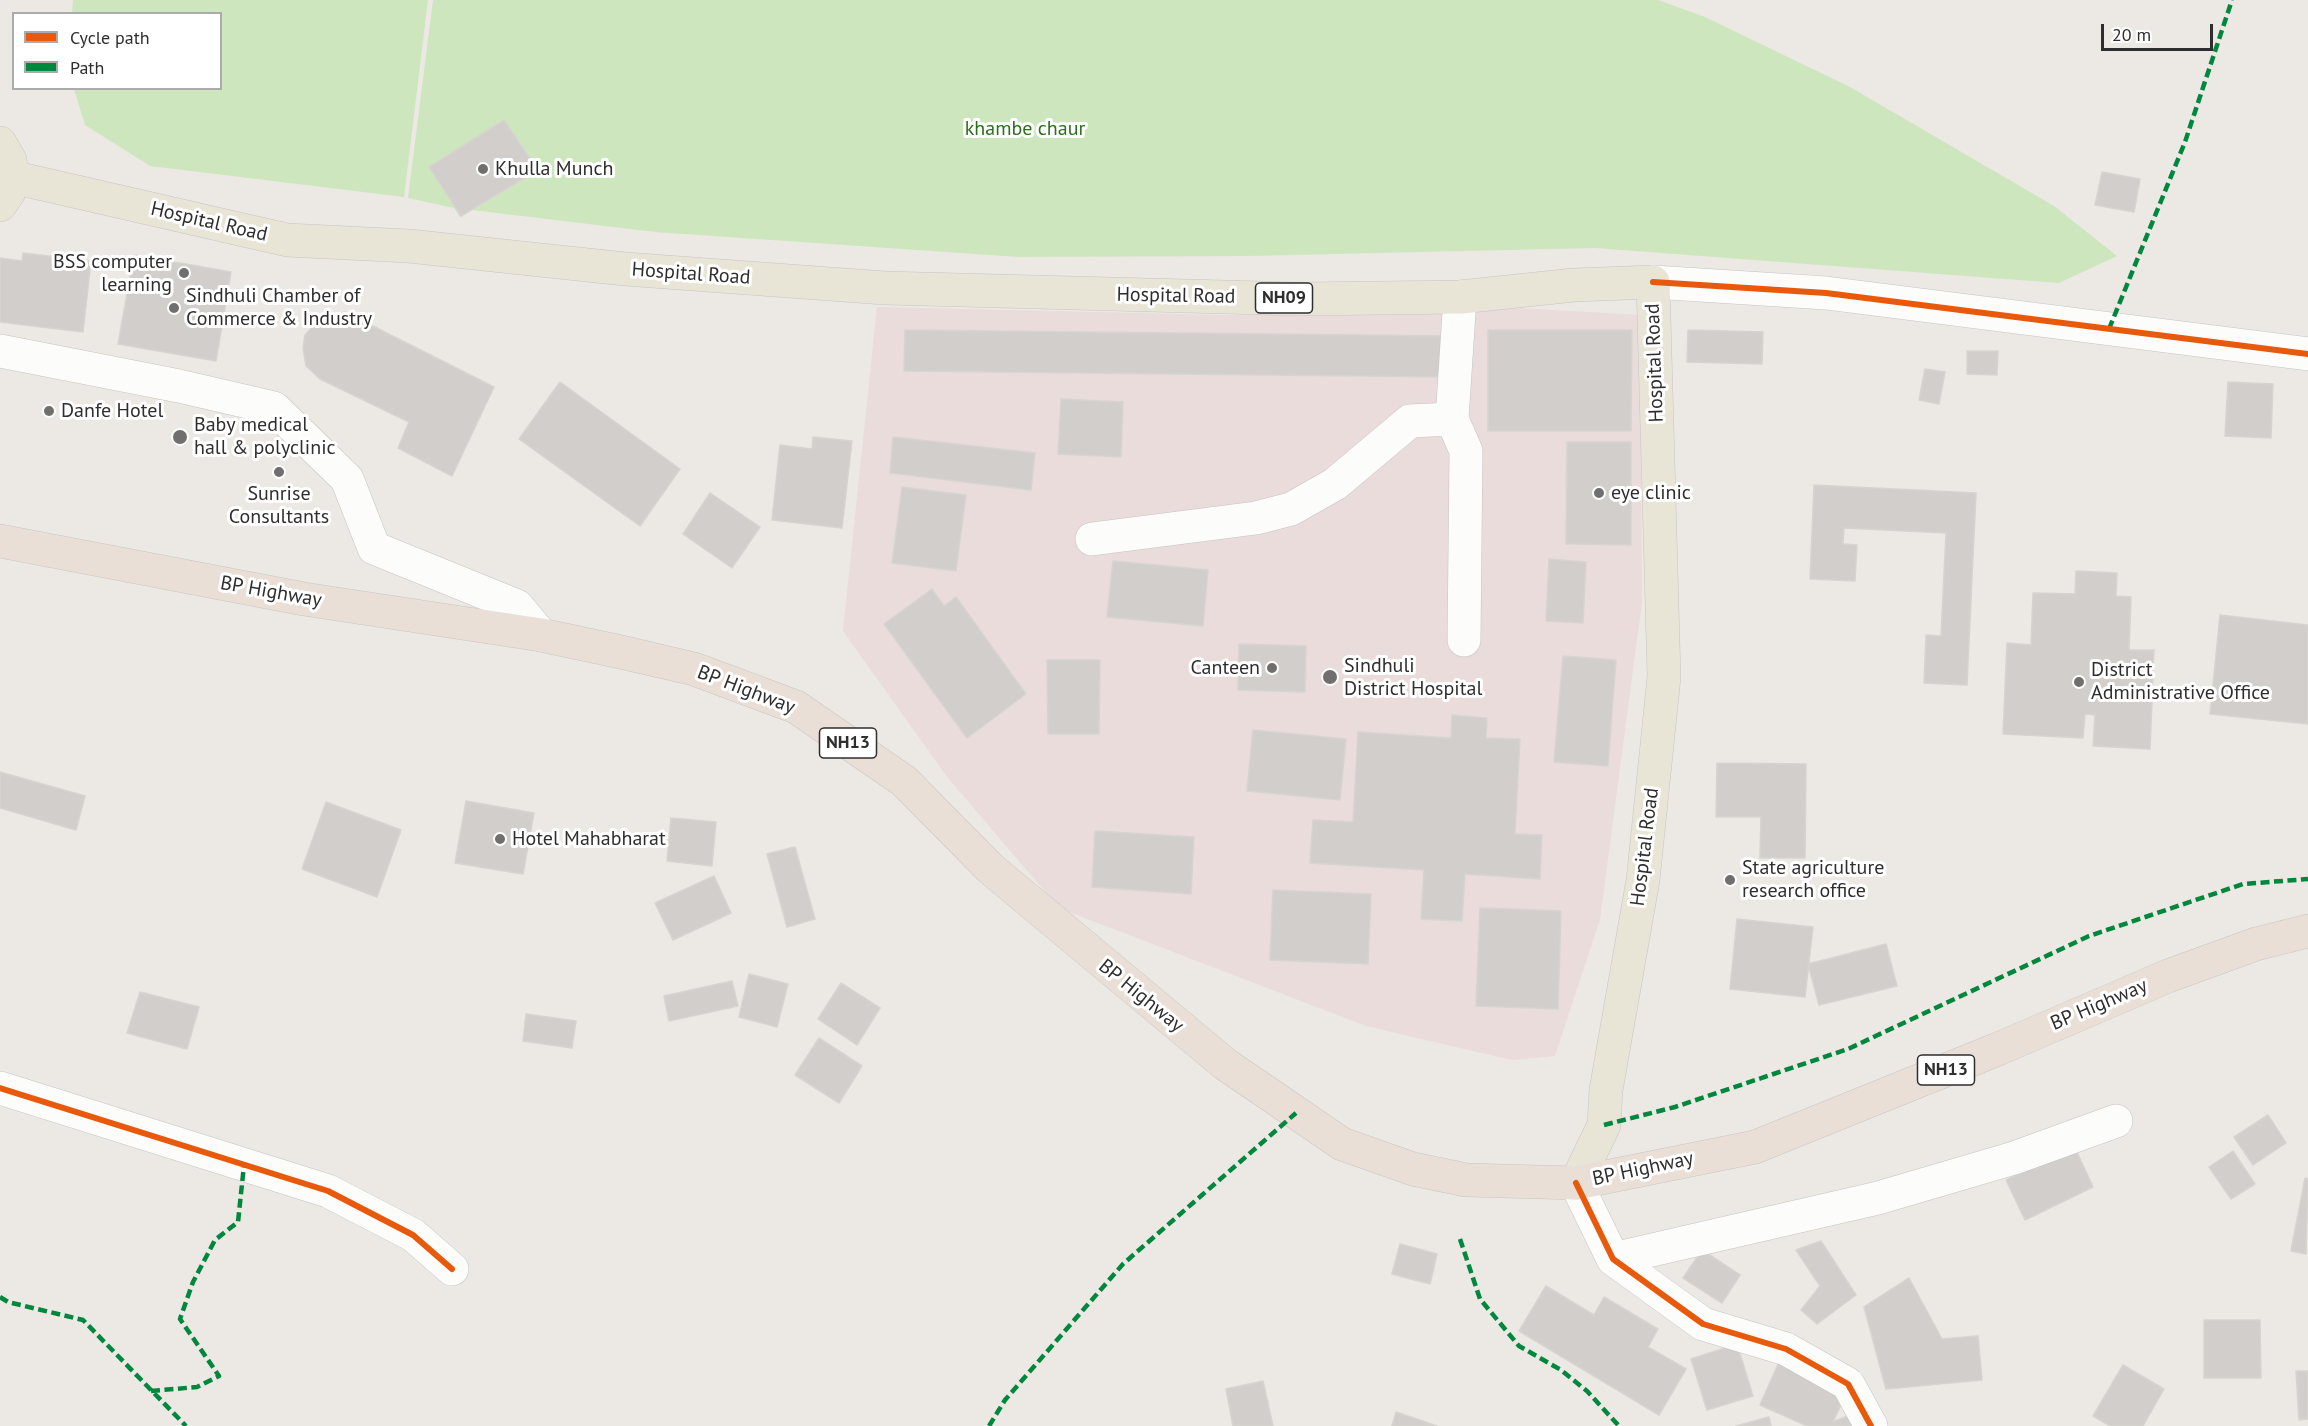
<!DOCTYPE html>
<style>
body{margin:0}
#map{position:relative;width:2308px;height:1426px;overflow:hidden;background:#ece8e4;font-family:"PT Sans",sans-serif}
canvas{display:block}
.legend{position:absolute;left:12px;top:12px;width:210px;height:78px;box-sizing:border-box;background:#fff;border:2px solid #ababab;margin:0;padding:8px 10px;list-style:none;font-size:18px;color:#2e2e2e}
.legend li{display:flex;align-items:center;gap:12px;height:30px}
.legend b{width:30px;border:2px solid #ababab}
.scale{position:absolute;left:2101px;top:24px;width:112px;height:27px;box-sizing:border-box;border:3px solid #2e2e2e;border-top:0;padding-left:8px;font-size:18px;line-height:21px;white-space:nowrap;color:#2e2e2e;-webkit-text-stroke:4px #fff;paint-order:stroke}
</style>
<div id="map">
<canvas width="2308" height="1426"></canvas>
<ul class="legend">
<li><b style="height:8px;background:#e8590c"></b>Cycle path</li>
<li><b style="height:8px;background:#00873e"></b>Path</li>
</ul>
<div class="scale">20 m</div>
</div>
<script>
const context = document.querySelector('canvas').getContext('2d');
context.lineJoin = 'round';
function fillPath(path, color) { context.fillStyle = color; context.fill(path, 'evenodd'); }
const shape = rows => new Path2D(rows.map(r => 'M' + r).join(''));
function trace(path, color, width, dash) { context.strokeStyle = color; context.lineWidth = width; context.lineCap = dash ? 'butt' : 'round'; context.setLineDash(dash || []); context.stroke(path); }
function label(font, color, halo, rows, align = 'center') {
  context.font = font + ' "PT Sans",sans-serif'; context.lineWidth = 6; context.setLineDash([]); context.textBaseline = 'middle'; context.strokeStyle = halo; context.fillStyle = color; for (const [text, x, y, turn = 0] of rows) {
    context.save(); context.translate(x, y); context.rotate((+turn || 0) * Math.PI / 180); context.textAlign = isNaN(turn) ? turn : align; if (halo) context.strokeText(text, 0, 0); context.fillText(text, 0, 0); context.restore();
  }
}
fillPath(shape([
 [877,307,1223,315,1419,314,1518,308,1640,315,1642,602,1600,919,1555,1056,1512,1060,1366,1026,1059,908,948,778,843,631],
 [905,330,1449,336,1448,377,905,371],
 [1488,330,1631,330,1631,430,1488,431],
 [1062,399,1123,402,1120,457,1059,454],
 [893,437,1035,453,1031,489,890,474],
 [1567,442,1631,442,1631,544,1566,544],
 [902,487,966,496,956,571,892,563],
 [1549,559,1586,562,1583,623,1546,621],
 [1113,562,1208,570,1203,626,1108,617],
 [944,606,967,737,884,625],
 [1563,656,1616,660,1608,766,1554,761],
 [1047,661,1099,661,1099,734,1048,734],
 [1452,715,1487,717,1486,738,1520,740,1515,834,1542,836,1540,878,1465,874,1462,921,1421,919,1424,870,1311,863,1313,820,1353,822,1451,738],
 [1253,730,1346,739,1340,800,1247,790],
 [1095,831,1194,837,1191,894,1092,887],
 [1273,890,1371,894,1270,959],
 [1480,908,1561,911,1558,1009,1476,1005]
]), '#e9dcdb');
fillPath(shape([
 [73,0,428,0,404,197,150,166,85,125,74,89,220,88,220,14,72,13],
 [433,0,1658,0,1705,17,1850,87,2054,206,2117,256,2059,283,1595,248,1248,256,1019,257,655,232,472,210,460,217,454,208,408,198]
]), '#cee6be');
const building = shape([
 [504,120,538,170,461,216,429,167,504,120],
 [2102,172,2140,179,2134,212,2095,205,2102,172],
 [23,253,91,261,83,332,0,322,0,258,22,261,23,253],
 [134,255,231,272,216,361,118,344,134,255],
 [345,312,494,387,452,476,398,448,409,422,320,379,306,366,303,348,305,335,320,319,345,312],
 [905,330,1449,336,1449,377,904,371,905,330],
 [1488,330,1632,330,1631,431,1488,431,1488,330],
 [1688,330,1763,332,1762,364,1687,362,1688,330],
 [1967,351,1998,351,1997,375,1967,374,1967,351],
 [1925,369,1945,372,1939,404,1919,400,1925,369],
 [560,382,680,469,640,526,519,439,560,382],
 [2228,382,2273,384,2271,438,2225,436,2228,382],
 [1061,399,1123,402,1121,457,1058,454,1061,399],
 [813,437,852,441,842,528,772,520,780,445,812,449,813,437],
 [893,437,1035,453,1031,490,890,473,893,437],
 [1567,442,1631,442,1631,545,1566,544,1567,442],
 [1814,485,1976,493,1967,685,1924,683,1926,635,1941,636,1946,533,1844,528,1843,544,1857,545,1855,581,1810,579,1814,485],
 [902,487,966,495,956,571,892,563,902,487],
 [710,493,760,527,732,568,683,534,710,493],
 [1549,559,1586,562,1583,623,1546,621,1549,559],
 [1113,561,1208,570,1203,626,1107,617,1113,561],
 [2076,571,2117,573,2116,596,2131,597,2129,650,2154,650,2150,749,2093,746,2095,715,2085,714,2083,738,2003,734,2007,643,2031,645,2033,593,2075,594,2076,571],
 [932,589,944,606,956,597,1026,694,967,738,884,624,932,589],
 [2220,615,2308,625,2308,724,2210,714,2220,615],
 [1239,644,1306,646,1305,692,1238,690,1239,644],
 [1563,656,1616,660,1608,766,1554,762,1563,656],
 [1047,660,1100,660,1099,734,1048,734,1047,660],
 [1452,715,1487,718,1486,738,1520,739,1515,834,1542,835,1540,879,1465,874,1462,921,1421,919,1424,870,1310,863,1313,820,1353,822,1358,732,1451,738,1452,715],
 [1253,730,1346,739,1340,800,1247,791,1253,730],
 [1717,763,1806,764,1805,858,1760,858,1761,817,1716,817,1717,763],
 [0,772,85,796,76,830,0,808,0,772],
 [466,801,534,813,523,874,455,863,466,801],
 [326,802,401,830,377,897,302,869,326,802],
 [671,818,716,822,712,866,667,861,671,818],
 [1095,831,1194,837,1191,894,1092,887,1095,831],
 [795,847,815,919,787,927,767,854,795,847],
 [714,876,731,913,673,940,655,903,714,876],
 [1273,890,1371,894,1368,964,1270,960,1273,890],
 [1480,908,1561,911,1558,1009,1476,1006,1480,908],
 [1737,919,1813,927,1805,997,1730,989,1737,919],
 [1886,944,1897,986,1819,1005,1808,964,1886,944],
 [749,974,788,984,777,1027,739,1017,749,974],
 [732,981,738,1006,669,1021,664,996,732,981],
 [841,983,880,1008,857,1045,818,1019,841,983],
 [140,992,199,1007,187,1049,127,1033,140,992],
 [526,1014,576,1021,572,1048,523,1041,526,1014],
 [819,1038,862,1066,839,1103,795,1075,819,1038],
 [2268,1115,2286,1143,2253,1165,2234,1137,2268,1115],
 [2075,1148,2093,1187,2025,1220,2006,1180,2075,1148],
 [2233,1151,2255,1184,2231,1199,2209,1167,2233,1151],
 [2305,1178,2308,1179,2306,1254,2291,1251,2305,1178],
 [1821,1241,1856,1295,1817,1324,1801,1310,1820,1286,1796,1250,1821,1241],
 [1400,1244,1437,1254,1430,1284,1392,1274,1400,1244],
 [1702,1250,1740,1275,1722,1303,1683,1278,1702,1250],
 [1909,1278,1942,1339,1978,1336,1982,1380,1886,1389,1864,1307,1909,1278],
 [1546,1286,1594,1315,1604,1297,1658,1329,1648,1347,1686,1369,1659,1415,1519,1331,1546,1286],
 [2204,1320,2260,1320,2261,1378,2204,1378,2204,1320],
 [1737,1344,1753,1396,1707,1410,1691,1359,1737,1344],
 [1779,1362,1847,1392,1833,1422,1850,1415,1855,1426,1807,1426,1760,1405,1779,1362],
 [2123,1365,2164,1389,2143,1426,2110,1426,2093,1416,2123,1365],
 [2296,1371,2308,1371,2308,1419,2299,1420,2296,1371],
 [1263,1381,1273,1426,1233,1426,1226,1389,1263,1381],
 [1396,1412,1437,1426,1392,1426,1396,1412],
 [1769,1417,1771,1426,1736,1426,1769,1417]
]);
fillPath(building, '#d1cecb');
trace(building, '#d7d4d0', 1.5);
const minor = shape([
 [1653,282,1826,293,2308,354],
 [1460,297,1452,419,1466,451,1464,640],
 [0,351,179,386,274,408,347,479,374,548,517,606,541,635],
 [1092,539,1256,518,1291,509,1335,484,1410,421,1452,419],
 [0,1088,328,1191,413,1235,452,1269],
 [1576,1183,1613,1259,1703,1324,1786,1349,1848,1384,1871,1426],
 [1613,1259,1878,1198,2014,1158,2116,1121]
]);
const major = shape([
 [0,143,10,160,12,177,9,192,0,205],
 [12,177,287,240,409,246,625,269,885,288,1300,299,1460,297,1574,285,1653,282,1664,677,1643,880,1606,1090,1604,1125,1576,1183]
]);
const highway = shape([
 [0,541,304,599,541,635,621,652,694,669,796,707,904,781,991,869,1225,1064,1342,1144,1413,1169,1466,1180,1576,1183,1755,1147,1998,1049,2168,976,2256,944,2308,931]
]);
trace(minor, '#c5c4c5', 34);
trace(major, '#c6c5c4', 34);
trace(highway, '#c6c5c4', 34);
trace(minor, '#fcfcfb', 33);
trace(major, '#e8e4d6', 33);
trace(highway, '#eadfd6', 33);
trace(shape([
 [2109,329,2185,142,2232,0],
 [1604,1125,1675,1107,1848,1049,2089,936,2243,884,2308,879],
 [1460,1239,1480,1299,1519,1346,1561,1370,1587,1391,1619,1426],
 [0,1297,8,1302,83,1320,186,1426],
 [151,1391,197,1387,219,1376,180,1319,193,1282,215,1240,238,1222,244,1165],
 [989,1426,1005,1400,1123,1264,1296,1113]
]), '#00873e', 4.5, [9, 4.5]);
trace(shape([
 [1653,282,1826,293,2308,354],
 [0,1088,328,1191,413,1235,452,1269],
 [1576,1183,1613,1259,1703,1324,1786,1349,1848,1384,1871,1426]
]), '#e8590c', 6);
for (const [x, y, r, color] of [
 [483,169,6,"#706f6e"],
 [184,273,6,"#706f6e"],
 [174,308,6,"#706f6e"],
 [49,411,6,"#706f6e"],
 [180,437,8,"#706f6e"],
 [279,472,6,"#706f6e"],
 [1599,493,6,"#706f6e"],
 [1272,668,6,"#706f6e"],
 [1330,677,8,"#706f6e"],
 [2079,682,6,"#706f6e"],
 [500,839,6,"#706f6e"],
 [1730,880,6,"#706f6e"]
]) { const dot = new Path2D(); dot.arc(x, y, r, 0, 2 * Math.PI); context.fillStyle = color; context.fill(dot); trace(dot, '#fff', 2); }
for (const [x, y, w] of [
 [1284,298,57],
 [848,743,57],
 [1946,1070,57]
]) { const box = new Path2D(); box.roundRect(x - w / 2, y - 15, w, 30, 4.5); context.fillStyle = '#fff'; context.fill(box); trace(box, '#2e2e2e', 1.5); }
label('bold 18px', '#2e2e2e', null, [
 ["NH09",1284,298],
 ["NH13",848,743],
 ["NH13",1946,1070]
]);
label('20px', '#2c6e1b', '#fff', [
 ["khambe chaur",1025,129]
]);
label('20px', '#2e2e2e', '#fff', [
 ["Khulla Munch",495,169],
 ["BSS computer",172,262,"right"],
 ["learning",172,285,"right"],
 ["Sindhuli Chamber of",186,296],
 ["Commerce & Industry",186,319],
 ["Danfe Hotel",61,411],
 ["Baby medical",194,425],
 ["hall & polyclinic",194,448],
 ["eye clinic",1611,493],
 ["Sunrise",279,494,"center"],
 ["Consultants",279,517,"center"],
 ["Sindhuli",1344,666],
 ["District Hospital",1344,689],
 ["Canteen",1260,668,"right"],
 ["District",2091,670],
 ["Administrative Office",2091,693],
 ["Hotel Mahabharat",512,839],
 ["State agriculture",1742,868],
 ["research office",1742,891]
], 'left');
label('20px', '#2e2e2e', '#fff', [
 ["Hospital Road",209,222,13],
 ["Hospital Road",691,274,4],
 ["Hospital Road",1176,296,1],
 ["Hospital Road",1655,363,-92],
 ["BP Highway",271,592,10],
 ["BP Highway",746,690,21],
 ["Hospital Road",1645,847,-83],
 ["BP Highway",1141,996,39],
 ["BP Highway",2099,1005,-23],
 ["BP Highway",1643,1169,-12]
]);
</script>
